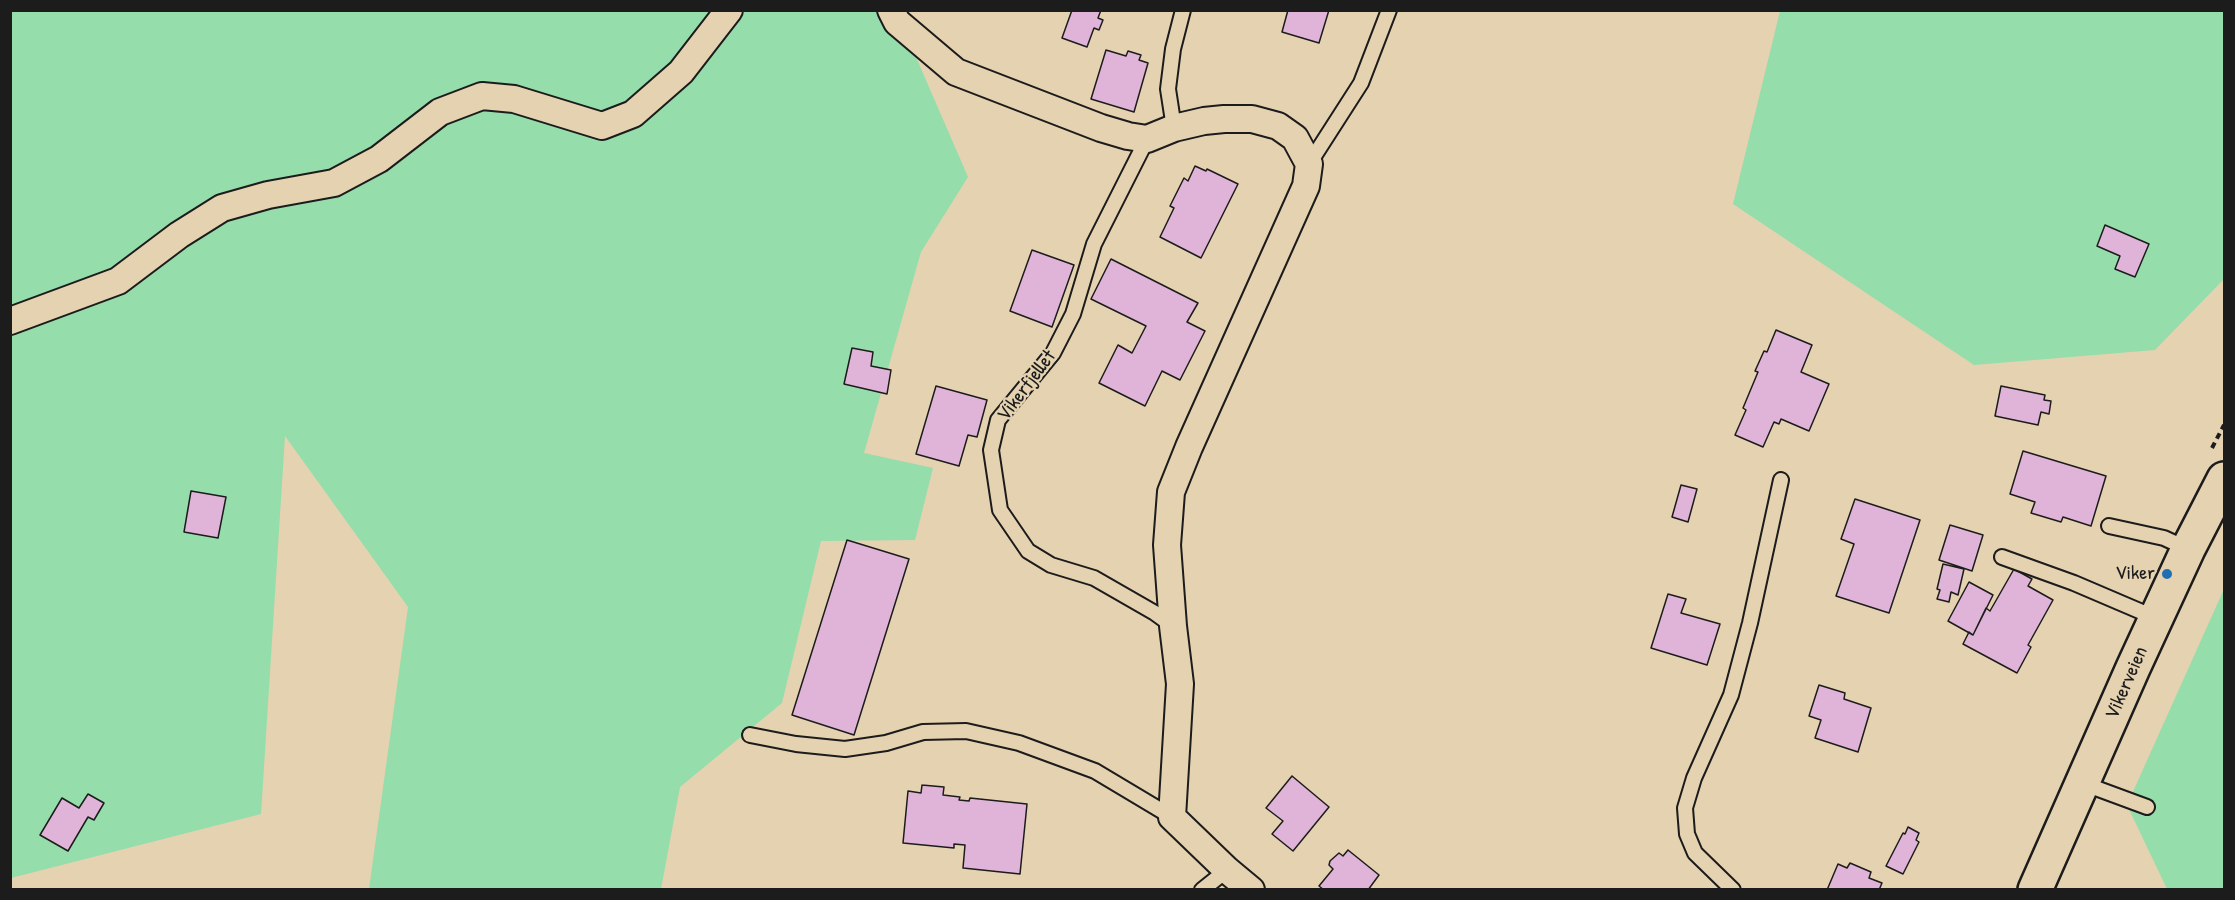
<!DOCTYPE html>
<style>
body{margin:0}
#map{position:relative;width:2235px;height:900px;overflow:hidden;background:#e5d2b0;font-family:"Patrick Hand",sans-serif}
canvas{display:block}
.frame{position:absolute;inset:0;border:12px solid #1c1c1c;pointer-events:none}
</style>
<div id="map">
<canvas width="2235" height="900"></canvas>
<div class="frame"></div>
</div>
<script>
const context = document.querySelector('canvas').getContext('2d');
context.lineJoin = 'round';
function fillPath(path, color) { context.fillStyle = color; context.fill(path, 'evenodd'); }
const shape = rows => new Path2D(rows.map(r => 'M' + r).join(''));
function trace(path, color, width, dash) { context.strokeStyle = color; context.lineWidth = width; context.lineCap = dash ? 'butt' : 'round'; context.setLineDash(dash || []); context.stroke(path); }
function label(font, color, halo, rows, align = 'center') {
  context.font = font + ' "Patrick Hand",sans-serif'; context.lineWidth = 4.5; context.setLineDash([]); context.textBaseline = 'middle'; context.strokeStyle = halo; context.fillStyle = color; for (const [text, x, y, turn = 0] of rows) {
    context.save(); context.translate(x, y); context.rotate((+turn || 0) * Math.PI / 180); context.textAlign = isNaN(turn) ? turn : align; if (halo) context.strokeText(text, 0, 0); context.fillText(text, 0, 0); context.restore();
  }
}
fillPath(shape([
 [11,11,896,11,968,177,921,252,864,453,933,468,915,540,821,541,782,703,680,787,661,889,369,889,408,607,285,436,261,814,11,878],
 [1780,11,2224,11,2224,279,2155,350,1974,365,1733,204],
 [2224,589,2224,889,2167,889,2127,805]
]), '#95ddab');
const building = shape([
 [1072,10,1101,10,1098,18,1103,20,1099,30,1094,28,1087,47,1062,38,1072,10],
 [1288,10,1329,10,1319,43,1282,32,1288,10],
 [1106,50,1126,56,1128,51,1141,55,1139,60,1148,63,1134,112,1091,99,1106,50],
 [1195,166,1206,171,1207,169,1238,184,1201,258,1160,237,1174,208,1170,206,1184,178,1188,181,1195,166],
 [2105,225,2149,244,2135,277,2115,269,2120,256,2097,246,2105,225],
 [1032,250,1074,265,1052,327,1010,311,1032,250],
 [1111,259,1198,303,1187,322,1205,331,1180,380,1162,371,1145,406,1099,383,1118,345,1132,353,1146,326,1091,299,1111,259],
 [1776,330,1812,345,1801,372,1829,384,1809,431,1781,419,1779,424,1774,422,1763,447,1735,435,1746,410,1743,408,1758,372,1755,371,1764,351,1767,352,1776,330],
 [852,348,873,352,871,366,891,370,887,394,844,384,852,348],
 [936,386,987,400,977,437,968,435,959,466,916,454,936,386],
 [2001,386,2045,395,2044,400,2051,401,2049,414,2041,412,2038,425,1995,416,2001,386],
 [2023,451,2106,476,2091,526,2063,517,2061,522,2031,513,2035,502,2010,494,2023,451],
 [1681,485,1697,489,1688,522,1672,517,1681,485],
 [191,491,226,497,218,538,184,532,191,491],
 [1855,499,1920,520,1889,613,1836,596,1854,544,1841,539,1855,499],
 [1950,525,1983,535,1972,571,1939,560,1950,525],
 [847,540,909,559,854,735,792,715,847,540],
 [1943,564,1964,569,1958,595,1951,592,1949,602,1937,599,1940,590,1937,589,1943,564],
 [2014,569,2032,579,2028,586,2053,600,2028,645,2031,647,2017,673,1963,644,1969,632,1973,635,1986,608,1990,611,2014,569],
 [1969,582,1993,595,1973,635,1948,621,1969,582],
 [1668,594,1686,599,1681,613,1720,624,1707,665,1651,648,1668,594],
 [1819,685,1845,693,1844,699,1871,708,1858,752,1815,738,1821,720,1809,716,1819,685],
 [1292,776,1329,807,1293,851,1272,834,1283,821,1266,808,1292,776],
 [922,785,944,787,943,795,960,797,959,800,969,801,970,798,1027,804,1020,874,963,868,965,845,954,844,954,848,903,843,908,791,921,793,922,785],
 [88,794,104,803,94,820,88,817,68,851,40,835,62,798,79,808,88,794],
 [1908,827,1919,833,1916,840,1919,842,1903,874,1886,866,1903,833,1905,834,1908,827],
 [1348,850,1379,875,1368,890,1324,890,1319,886,1333,869,1329,865,1330,861,1339,853,1343,856,1348,850],
 [1850,863,1871,872,1869,878,1882,883,1879,890,1827,890,1838,864,1847,868,1850,863]
]);
fillPath(building, '#e0b3d8');
trace(building, '#1c1c1c', 1.5);
const service = shape([
 [1174,128,1168,89,1173,49,1183,10],
 [1147,139,1094,244,1073,314,1053,353,998,420,991,450,1000,510,1028,551,1051,565,1094,578,1155,613,1173,626],
 [1309,164,1361,83,1389,10],
 [2109,526,2164,538,2188,549],
 [2002,557,2074,583,2156,618],
 [750,735,796,744,845,749,886,743,923,732,966,731,1019,743,1095,771,1172,817],
 [2082,783,2147,807],
 [1202,890,1227,870],
 [1733,890,1695,853,1687,834,1685,808,1694,778,1731,695,1750,623,1781,480]
]);
const minor = shape([
 [891,10,897,22,956,72,1101,128,1128,136,1147,139,1174,128,1204,121,1224,119,1252,119,1278,126,1295,138,1309,164,1306,186,1189,447,1171,492,1167,545,1173,626,1180,684,1172,817,1227,870,1251,890],
 [10,321,118,281,179,235,222,208,268,195,334,183,379,159,440,112,482,96,514,99,602,126,633,114,681,72,729,10]
]);
const secondary = shape([
 [2035,890,2133,668,2188,549,2224,479]
]);
trace(service, '#1c1c1c', 18);
trace(minor, '#1c1c1c', 30);
trace(secondary, '#1c1c1c', 38);
trace(shape([
 [2212,448,2224,425]
]), '#1c1c1c', 4, [6, 4.5]);
trace(service, '#e5d2b0', 14);
trace(minor, '#e5d2b0', 26);
trace(secondary, '#e5d2b0', 33);
for (const [x, y, r, color] of [
 [2167,574,6,"#1f6fb2"]
]) { const dot = new Path2D(); dot.arc(x, y, r, 0, 2 * Math.PI); context.fillStyle = color; context.fill(dot); trace(dot, '#e5d2b0', 2); }
label('20px', '#1c1c1c', '#e5d2b0', [
 ["Vikerfjellet",1027,386,-53],
 ["Vikerveien",2127,683,-66]
]);
label('20px', '#1c1c1c', '#e5d2b0', [
 ["Viker",2155,574]
], 'right');
</script>
